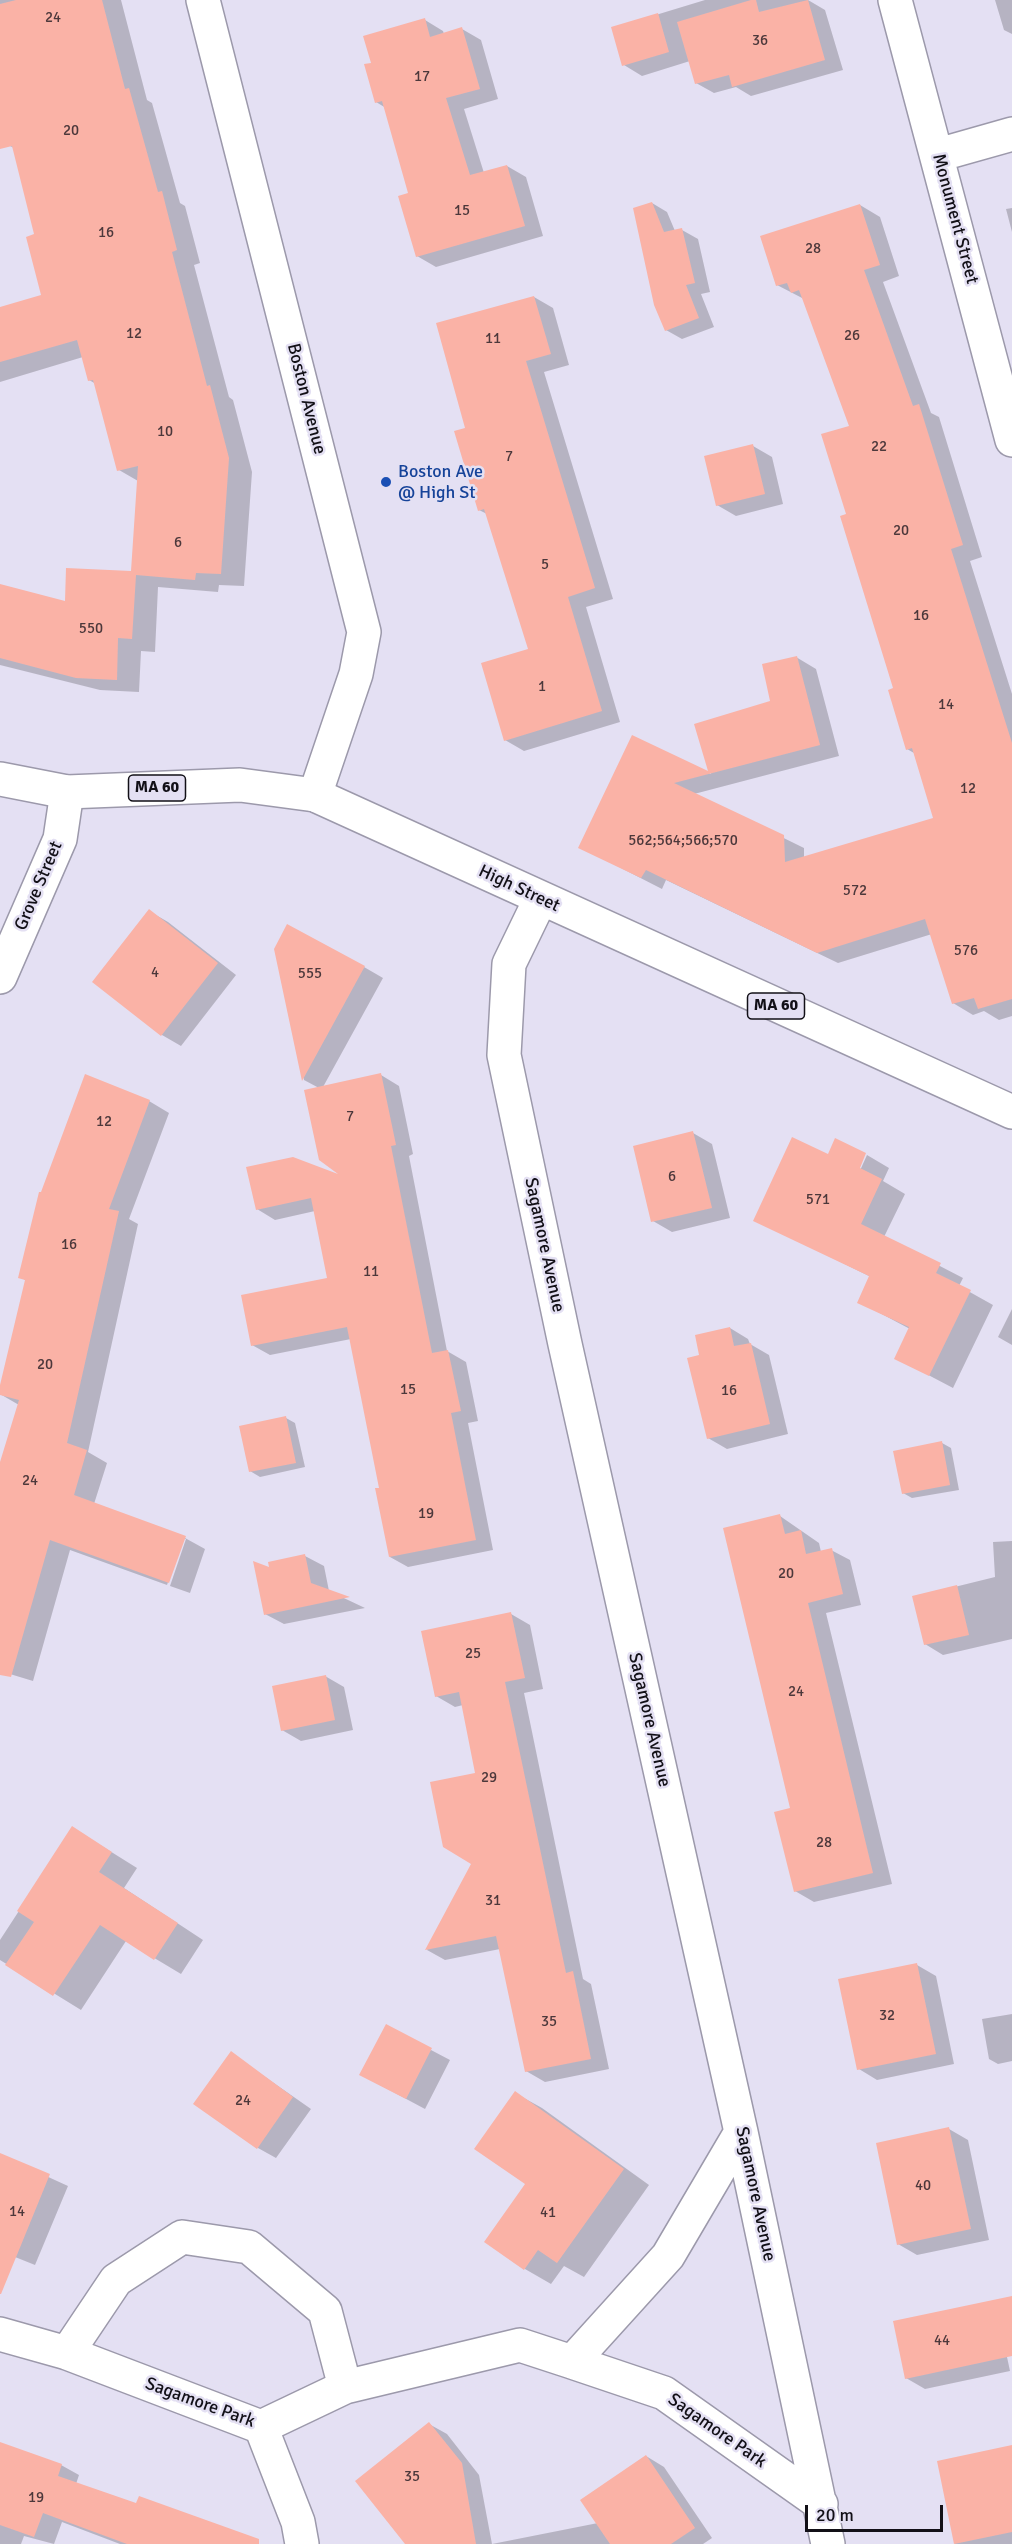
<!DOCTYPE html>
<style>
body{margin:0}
#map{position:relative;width:1012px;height:2544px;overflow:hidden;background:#e4e0f3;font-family:Signika,sans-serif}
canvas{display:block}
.scale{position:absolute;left:805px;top:2505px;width:138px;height:27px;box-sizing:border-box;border:3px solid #121017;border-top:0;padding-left:8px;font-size:18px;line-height:21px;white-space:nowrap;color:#121017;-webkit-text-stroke:4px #e4e0f3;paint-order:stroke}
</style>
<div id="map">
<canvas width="1012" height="2544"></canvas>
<div class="scale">20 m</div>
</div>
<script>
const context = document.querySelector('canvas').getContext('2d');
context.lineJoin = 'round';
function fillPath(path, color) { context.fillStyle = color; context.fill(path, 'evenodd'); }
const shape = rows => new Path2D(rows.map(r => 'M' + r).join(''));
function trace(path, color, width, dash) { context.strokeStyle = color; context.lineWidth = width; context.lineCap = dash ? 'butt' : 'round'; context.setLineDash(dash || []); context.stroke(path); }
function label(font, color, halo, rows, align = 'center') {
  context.font = font + ' Signika,sans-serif'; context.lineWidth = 5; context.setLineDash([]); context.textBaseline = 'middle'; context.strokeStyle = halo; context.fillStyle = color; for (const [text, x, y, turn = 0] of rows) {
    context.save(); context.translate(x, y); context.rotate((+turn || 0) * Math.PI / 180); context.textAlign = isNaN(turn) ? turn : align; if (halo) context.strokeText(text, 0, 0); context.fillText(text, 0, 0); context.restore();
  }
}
fillPath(shape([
 [0,0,121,0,147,100,152,103,180,203,185,206,200,263,194,265,229,397,233,400,252,472,244,586,219,585,218,592,158,587,155,652,141,651,139,692,100,690,0,665,0,586,67,603,132,572,138,481,119,470,96,384,89,380,83,357,0,382,0,309,43,296,36,236,14,148,10,146,0,89],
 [705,0,808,0,825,10,843,70,751,96,736,87,714,93,696,83,690,61,642,76,624,65,613,28],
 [995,0,1012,0,1012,34,1004,30],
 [425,20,443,31,444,34,462,29,481,40,498,99,464,109,484,173,507,166,526,177,543,236,436,267,417,256,410,194,386,108,376,102,373,64],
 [652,203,667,212,675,231,682,230,698,239,710,292,701,294,714,327,682,339,666,330],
 [860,205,880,217,899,276,883,282,931,413,939,417,982,557,970,561,1012,694,1012,1016,999,1020,984,1011,973,1015,953,1003,932,934,838,963,666,880,662,889,580,847,633,737,711,774,695,725,772,702,796,657,816,669,839,756,694,794,804,848,804,858,935,819,914,753,907,749,895,689,848,515,851,427,804,299,777,285],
 [1012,208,1012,232,1006,209],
 [534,297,553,308,569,365,544,372,613,599,586,607,620,722,524,751,505,740,529,650,487,514,479,510,467,429],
 [753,446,772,457,783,504,736,516,717,505],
 [149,911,168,922,236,975,181,1046,162,1035,94,982],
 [275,949,364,967,383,978,323,1087,381,1075,399,1086,413,1154,409,1156,447,1351,466,1362,478,1421,468,1423,493,1550,408,1567,390,1557,381,1489,351,1339,270,1355,252,1345,328,1279,315,1211,275,1220,257,1209,344,1178,319,1088,304,1080],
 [149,1101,169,1113,129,1219,138,1224,88,1452,107,1463,94,1504,185,1538,205,1549,190,1593,170,1586,186,1539,183,1539,167,1585,70,1550,33,1681,0,1671,0,1467,19,1405,0,1394,0,1391,27,1281,20,1277],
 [693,1133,712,1144,730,1218,672,1232,653,1221],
 [867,1155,889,1168,883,1181,905,1194,884,1237,963,1278,959,1286,993,1305,953,1388,896,1358,910,1329,859,1302,871,1277,755,1220,855,1174,858,1175],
 [1012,1309,1012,1345,998,1337],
 [730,1328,748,1339,750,1344,769,1355,788,1434,727,1449,708,1438,701,1356],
 [286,1418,295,1423,305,1467,260,1477,250,1471],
 [942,1443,951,1448,959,1490,912,1498,903,1493],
 [780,1516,819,1543,821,1552,831,1550,850,1560,861,1605,826,1613,892,1884,814,1902,795,1891],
 [1012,1541,1012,1639,943,1655,925,1644,914,1597,995,1577,993,1542],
 [305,1556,324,1566,329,1591,365,1608,284,1624,265,1614,271,1570],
 [511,1614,530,1625,543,1689,524,1693,583,1979,591,1984,609,2069,545,2082,526,2071,500,1949,445,1960,427,1950,473,1863,477,1774,463,1705,455,1707,436,1696],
 [325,1676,344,1687,353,1730,301,1741,282,1730],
 [73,1828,137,1868,124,1888,203,1940,181,1974,126,1941,81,2010,0,1960,0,1940],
 [917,1965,936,1976,954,2064,877,2080,859,2069],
 [1012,2014,1012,2061,998,2064,989,2059,982,2019],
 [431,2050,450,2060,425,2109,380,2085],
 [231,2053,311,2109,276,2158,258,2148],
 [515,2093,542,2108,649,2185,584,2277,564,2266,551,2284,525,2269,527,2184],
 [949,2129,968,2140,989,2240,917,2255,898,2244],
 [0,2155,68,2186,35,2265,0,2251],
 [998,2315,1010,2371,925,2389,906,2378],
 [429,2424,447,2434,479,2475,492,2544,420,2544],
 [0,2443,61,2465,79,2475,76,2484,231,2544,120,2544,62,2522,54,2544,24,2536,21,2544,0,2544],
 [1012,2446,1012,2544,955,2544,938,2462],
 [646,2456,664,2467,712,2538,703,2544,492,2544,598,2523]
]), '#0003');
fillPath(shape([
 [16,0,102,0,125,89,129,88,158,192,162,191,177,250,172,252,207,386,210,385,229,458,221,574,196,573,195,580,136,575,132,639,118,638,117,680,76,678,0,658,0,584,65,601,66,568,131,571,138,466,117,471,93,380,88,381,77,340,0,362,0,307,41,295,26,237,34,234,12,146,0,149,0,4],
 [751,0,756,0,759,12,808,0,825,60,732,87,729,75,695,84,677,22],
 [658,13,669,52,622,66,611,27],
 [425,18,430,37,462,27,480,89,446,98,470,175,507,165,525,226,416,257,398,196,408,193,382,101,375,103,364,64,371,63,363,36],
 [652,202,664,232,682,228,695,283,686,285,699,318,665,331,654,305,633,208],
 [860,204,880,265,864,270,913,406,919,404,944,484,963,545,951,549,1012,743,1012,999,978,1009,974,998,952,1004,925,919,817,953,646,870,641,878,578,848,632,735,708,771,694,724,770,701,762,664,797,656,820,745,674,783,784,835,785,862,933,818,912,748,906,750,888,690,893,688,840,516,846,514,821,434,849,426,799,290,791,293,787,283,776,286,760,236],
 [534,296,551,354,526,361,595,588,568,597,602,711,504,741,481,663,528,649,484,509,478,511,454,431,465,428,436,323],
 [753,444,765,494,716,506,704,456],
 [149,909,218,963,161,1036,92,982],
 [287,924,365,966,302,1081,274,949],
 [381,1073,396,1145,391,1146,432,1353,448,1350,461,1411,451,1413,476,1540,389,1557,375,1488,379,1488,347,1327,251,1346,241,1295,327,1278,311,1198,256,1210,246,1167,293,1157,338,1174,319,1160,304,1090],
 [85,1074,150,1100,109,1209,119,1211,67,1443,87,1450,74,1495,186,1536,169,1583,50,1540,11,1677,0,1675,0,1462,19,1400,0,1395,0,1385,25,1280,18,1278,39,1192,41,1192],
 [693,1131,712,1208,651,1222,633,1146],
 [792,1137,828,1154,835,1138,866,1153,860,1168,882,1179,861,1224,941,1263,936,1273,971,1290,929,1376,894,1359,909,1327,857,1303,869,1276,753,1221],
 [730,1327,734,1346,751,1343,770,1424,707,1439,687,1358,699,1355,695,1335],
 [286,1416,296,1463,249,1472,239,1426],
 [942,1441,950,1485,902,1494,893,1451],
 [780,1514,785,1534,801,1530,806,1554,832,1548,843,1594,808,1603,873,1873,794,1892,774,1812,790,1808,723,1528],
 [305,1554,311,1583,350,1597,264,1615,253,1561,269,1567,268,1562],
 [957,1585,969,1635,924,1645,912,1596],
 [511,1612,525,1678,505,1682,566,1973,573,1971,591,2059,525,2072,496,1936,425,1950,471,1864,443,1847,430,1782,475,1773,459,1692,435,1697,421,1631],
 [326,1675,335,1720,281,1731,272,1686],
 [72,1826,112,1852,99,1872,178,1923,154,1960,100,1925,53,1996,5,1965,34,1922,17,1911],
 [917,1963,936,2054,857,2070,838,1979],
 [386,2024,432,2048,406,2099,359,2075],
 [231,2051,293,2097,257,2149,193,2104],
 [515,2091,624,2169,557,2263,538,2250,524,2270,484,2242,525,2184,474,2149],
 [949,2127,971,2229,897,2245,876,2143],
 [0,2153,50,2174,1,2294,0,2294],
 [1012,2296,1012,2356,905,2379,893,2321],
 [429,2422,462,2463,476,2544,405,2544,355,2481],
 [0,2442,62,2464,58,2476,136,2503,139,2496,259,2539,259,2544,127,2544,43,2513,34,2537,0,2525],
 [1012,2445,1012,2532,954,2544,937,2461],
 [646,2455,695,2528,671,2544,610,2544,580,2500]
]), '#fab2a6');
const street = shape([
 [895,0,1012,440],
 [938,155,1012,134],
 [540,900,509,964,504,1055,565,1344,741,2132,828,2544],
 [0,2334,67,2353,261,2427,345,2387,520,2345,572,2362,668,2256,741,2132],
 [67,2353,116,2280,182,2237,249,2247,325,2311,345,2387],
 [572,2362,664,2393,821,2504],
 [261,2427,298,2522,302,2544]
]);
const secondary = shape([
 [203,0,364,632,356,674,315,795],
 [0,977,60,839,67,792]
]);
const primary = shape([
 [0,779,67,792,240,785,315,795,1012,1112]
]);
trace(street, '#9c99ab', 36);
trace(secondary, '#9c99ab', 36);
trace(primary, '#9c99ab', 36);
trace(street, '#fff', 33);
trace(secondary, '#fff', 33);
trace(primary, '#fff', 33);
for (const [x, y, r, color] of [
 [386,482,6,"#1a4fb4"]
]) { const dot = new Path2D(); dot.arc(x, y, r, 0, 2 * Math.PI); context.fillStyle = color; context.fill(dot); trace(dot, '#e4e0f3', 2); }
label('15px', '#4c383b', null, [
 ["24",53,18],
 ["36",760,41],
 ["17",422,77],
 ["20",71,131],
 ["15",462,211],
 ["16",106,233],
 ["28",813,249],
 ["12",134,334],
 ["26",852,336],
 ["11",493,339],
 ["10",165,432],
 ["22",879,447],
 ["7",509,457],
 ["20",901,531],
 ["6",178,543],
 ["5",545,565],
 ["16",921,616],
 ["550",91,629],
 ["1",542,687],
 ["14",946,705],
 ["12",968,789],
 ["562;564;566;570",683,841],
 ["572",855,891],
 ["576",966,951],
 ["4",155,973],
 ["555",310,974],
 ["7",350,1117],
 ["12",104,1122],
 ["6",672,1177],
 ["571",818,1200],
 ["16",69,1245],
 ["11",371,1272],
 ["20",45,1365],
 ["15",408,1390],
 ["16",729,1391],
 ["24",30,1481],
 ["19",426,1514],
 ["20",786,1574],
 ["25",473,1654],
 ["24",796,1692],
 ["29",489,1778],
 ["28",824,1843],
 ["31",493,1901],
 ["32",887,2016],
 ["35",549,2022],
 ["24",243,2101],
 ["40",923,2186],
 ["14",17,2212],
 ["41",548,2213],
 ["44",942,2341],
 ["35",412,2477],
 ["19",36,2498]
]);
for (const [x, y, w] of [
 [157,788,57],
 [776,1006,57]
]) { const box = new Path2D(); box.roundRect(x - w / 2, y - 13, w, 26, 4.5); context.fillStyle = '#e4e0f3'; context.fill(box); trace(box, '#121017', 1.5); }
label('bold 16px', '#121017', null, [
 ["MA 60",157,788],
 ["MA 60",776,1006]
]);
label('18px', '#121017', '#e4e0f3', [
 ["Monument Street",955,219,75],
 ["Boston Avenue",306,399,76],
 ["Grove Street",39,886,-67],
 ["High Street",519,889,25],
 ["Sagamore Avenue",544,1245,78],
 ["Sagamore Avenue",649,1720,77],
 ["Sagamore Avenue",755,2194,78],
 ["Sagamore Park",200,2403,20],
 ["Sagamore Park",717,2431,35]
]);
label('18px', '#164399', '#e4e0f3', [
 ["Boston Ave",398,472],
 ["@ High St",398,493]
], 'left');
</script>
